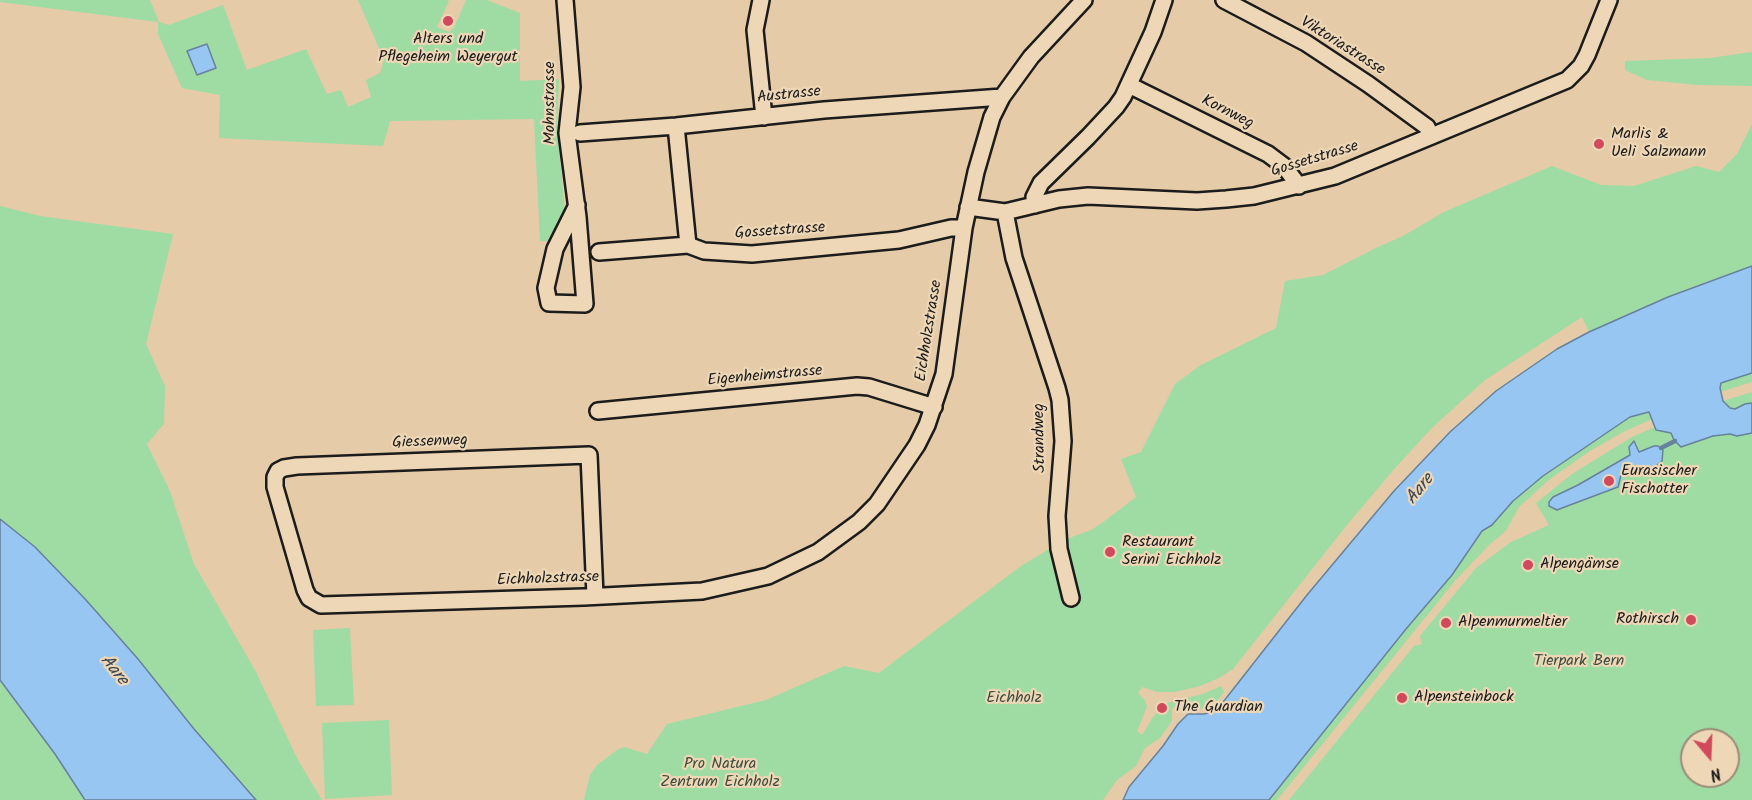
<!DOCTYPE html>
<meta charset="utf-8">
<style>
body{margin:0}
#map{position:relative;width:1752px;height:800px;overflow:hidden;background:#e5cba7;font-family:Kalam,sans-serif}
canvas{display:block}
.north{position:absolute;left:1680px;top:728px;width:60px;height:60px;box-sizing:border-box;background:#eed7b6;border:2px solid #9a8c78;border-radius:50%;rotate:161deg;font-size:16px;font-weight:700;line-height:24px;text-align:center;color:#1c1c1c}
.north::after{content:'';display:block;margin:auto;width:21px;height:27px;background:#d1495b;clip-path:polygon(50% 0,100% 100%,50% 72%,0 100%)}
</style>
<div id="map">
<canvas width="1752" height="800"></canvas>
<div class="north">N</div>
</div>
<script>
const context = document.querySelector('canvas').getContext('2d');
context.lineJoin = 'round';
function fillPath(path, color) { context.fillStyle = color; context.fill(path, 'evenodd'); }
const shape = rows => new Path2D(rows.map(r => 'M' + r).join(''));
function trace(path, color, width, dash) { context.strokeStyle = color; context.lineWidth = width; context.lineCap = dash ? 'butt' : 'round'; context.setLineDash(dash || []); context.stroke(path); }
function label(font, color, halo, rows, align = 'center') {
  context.font = font + ' Kalam,sans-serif'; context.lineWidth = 4.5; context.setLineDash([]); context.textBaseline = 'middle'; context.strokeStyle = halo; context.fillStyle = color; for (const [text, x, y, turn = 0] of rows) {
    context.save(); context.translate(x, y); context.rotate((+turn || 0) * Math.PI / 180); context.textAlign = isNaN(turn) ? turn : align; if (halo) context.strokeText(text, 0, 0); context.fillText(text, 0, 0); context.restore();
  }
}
fillPath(shape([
 [0,0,150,0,159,22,169,25,223,5,247,70,306,49,327,94,341,90,348,107,371,97,366,80,380,73,384,60,358,0,447,0,449,1,437,27,449,32,454,28,466,0,487,0,520,13,520,81,559,79,557,125,565,212,552,241,540,241,534,119,390,121,383,146,219,138,220,95,182,88,158,34,158,22,0,2],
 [1752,52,1752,86,1698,85,1647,80,1625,70,1625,61,1710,58],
 [1752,124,1752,266,1668,297,1589,332,1582,317,1485,380,1433,427,1396,467,1347,525,1233,669,1219,678,1200,686,1175,692,1157,692,1142,687,1138,693,1145,700,1147,707,1137,731,1142,735,1153,717,1167,703,1203,694,1221,686,1224,692,1217,701,1207,708,1181,710,1175,707,1172,709,1172,721,1160,738,1145,748,1136,766,1117,780,1103,800,584,800,590,775,597,765,617,750,624,747,647,754,667,724,766,700,844,666,879,673,1021,566,1064,540,1091,530,1102,523,1136,497,1121,459,1141,452,1175,384,1201,365,1276,328,1285,281,1323,275,1378,247,1403,236,1444,212,1552,166,1601,185,1634,186,1696,166,1719,172,1737,154],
 [0,206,40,216,173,234,146,344,165,386,164,424,147,444,170,491,194,564,255,670,298,760,322,800,256,800,194,729,138,659,35,547,0,519],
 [1752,373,1752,382,1720,392,1721,383],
 [1752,392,1752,800,1289,800,1414,646,1422,644,1420,636,1476,568,1511,542,1549,525,1536,503,1572,474,1632,437,1721,398,1723,401],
 [1692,740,1728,740,1728,776,1692,776],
 [1649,412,1652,419,1623,432,1590,451,1550,479,1519,507,1506,531,1490,544,1455,581,1277,800,1269,800,1406,629,1452,575,1482,532,1492,525,1513,501,1543,476,1630,417],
 [350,628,354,705,316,706,313,630],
 [0,680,55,754,85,800,0,800],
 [389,720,392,795,325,799,322,723]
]), '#9edca4');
const water = shape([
 [207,44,216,68,197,75,187,51,207,44],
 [1752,266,1752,373,1721,383,1720,388,1723,401,1730,408,1735,409,1745,404,1752,403,1752,433,1737,436,1730,434,1713,436,1681,447,1674,440,1671,433,1656,430,1649,412,1630,417,1543,476,1513,501,1492,525,1482,531,1452,575,1406,629,1269,800,1123,800,1129,787,1163,746,1178,724,1188,714,1204,714,1212,712,1220,706,1307,595,1394,491,1450,432,1496,391,1557,349,1589,332,1668,297,1752,266],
 [1634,441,1639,452,1654,446,1658,446,1663,450,1662,461,1655,467,1653,474,1632,469,1621,475,1618,487,1562,508,1557,510,1549,506,1549,502,1553,497,1578,485,1630,455,1629,447,1634,441],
 [0,519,35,547,86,600,138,659,194,729,256,800,85,800,55,754,0,680,0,519]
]);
fillPath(water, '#97c6f2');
trace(water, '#66829c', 1.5);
trace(shape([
 [1661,448,1675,441]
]), '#66829c', 4.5);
const minor = shape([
 [565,0,572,87,567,133,578,217,585,304,549,303,546,288,555,249,577,205],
 [761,0,755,30,764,117],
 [1224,0,1306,43,1368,84,1427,127,1431,136],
 [1129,85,1268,154,1284,166,1299,186],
 [676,126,688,245],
 [580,133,676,126,824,110,1002,97],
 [1035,205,1034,197,1041,183,1088,137,1116,107,1123,97,1153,32,1164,0],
 [968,207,1005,212,1059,199,1088,196,1197,201,1226,199,1254,196,1335,176,1567,80,1581,66,1587,55,1609,0],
 [1005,212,1014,258,1057,388,1060,400,1063,441,1057,516,1059,549,1071,598],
 [599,252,688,245,704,251,752,254,899,240,951,228,964,228],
 [598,411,857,386,869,387,934,407],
 [595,596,589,455,297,466,284,468,278,471,275,477,275,487,305,590,309,598,321,605,584,597,702,591,768,576,818,552,859,522,877,504,917,445,927,425,944,374,964,228,976,172,992,117,1002,97,1031,57,1084,0]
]);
trace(minor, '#1c1c1c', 20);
trace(minor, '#eed7b6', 15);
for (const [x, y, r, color] of [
 [448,21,6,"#d1495b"],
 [1599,144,6,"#d1495b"],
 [1609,481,6,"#d1495b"],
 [1110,552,6,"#d1495b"],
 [1528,565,6,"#d1495b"],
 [1691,620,6,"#d1495b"],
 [1446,623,6,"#d1495b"],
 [1402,698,6,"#d1495b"],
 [1162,708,6,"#d1495b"]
]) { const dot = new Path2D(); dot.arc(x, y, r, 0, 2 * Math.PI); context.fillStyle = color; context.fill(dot); trace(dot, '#eed7b6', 2); }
label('16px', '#1c1c1c', '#eed7b6', [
 ["Alters und",448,40,"center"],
 ["Pflegeheim Weyergut",448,58,"center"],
 ["Marlis &",1611,135],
 ["Ueli Salzmann",1611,153],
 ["Eurasischer",1621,472],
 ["Fischotter",1621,490],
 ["Restaurant",1122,543],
 ["Serini Eichholz",1122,561],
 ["Alpengämse",1540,565],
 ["Rothirsch",1679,620,"right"],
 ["Alpenmurmeltier",1458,623],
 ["Alpensteinbock",1414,698],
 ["The Guardian",1174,708]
], 'left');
label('16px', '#1c1c1c', '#eed7b6', [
 ["Viktoriastrasse",1342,47,32],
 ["Austrasse",789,96,-6],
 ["Mohnstrasse",551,103,-90],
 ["Kornweg",1227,113,27],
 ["Gossetstrasse",1315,160,-17],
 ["Gossetstrasse",780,232,-4],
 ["Eichholzstrasse",930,331,-81],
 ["Eigenheimstrasse",765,377,-5],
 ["Strandweg",1041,438,-91],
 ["Giessenweg",430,443,-2],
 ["Eichholzstrasse",548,580,-2]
]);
label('16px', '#3c4c3e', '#eed7b6', [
 ["Tierpark Bern",1579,662],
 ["Eichholz",1014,699],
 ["Pro Natura",720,765],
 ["Zentrum Eichholz",720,783]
]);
label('italic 18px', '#3b4652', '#eed7b6', [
 ["Aare",1421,490,-51],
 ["Aare",113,671,51]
]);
</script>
